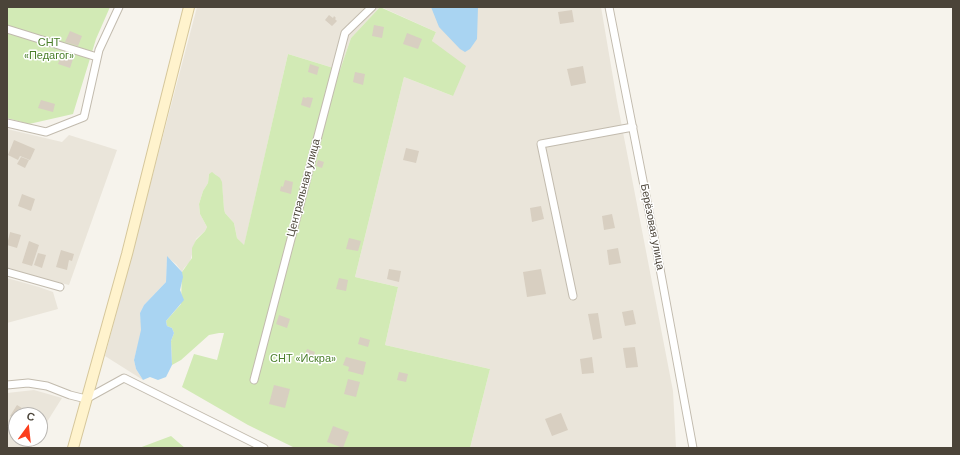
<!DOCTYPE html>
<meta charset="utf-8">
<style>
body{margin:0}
#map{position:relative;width:960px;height:455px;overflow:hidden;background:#f6f3ec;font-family:"DM Sans",sans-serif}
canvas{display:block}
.frame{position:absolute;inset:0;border:8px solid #4b4439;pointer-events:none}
.north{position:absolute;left:8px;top:407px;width:40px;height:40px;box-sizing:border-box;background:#fff;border:1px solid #b7b4b0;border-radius:50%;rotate:15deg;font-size:11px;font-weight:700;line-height:16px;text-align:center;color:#4b4439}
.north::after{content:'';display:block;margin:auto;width:14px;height:18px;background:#fc3f1d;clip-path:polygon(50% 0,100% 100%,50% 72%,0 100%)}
</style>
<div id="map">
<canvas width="960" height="455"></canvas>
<div class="frame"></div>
<div class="north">С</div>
</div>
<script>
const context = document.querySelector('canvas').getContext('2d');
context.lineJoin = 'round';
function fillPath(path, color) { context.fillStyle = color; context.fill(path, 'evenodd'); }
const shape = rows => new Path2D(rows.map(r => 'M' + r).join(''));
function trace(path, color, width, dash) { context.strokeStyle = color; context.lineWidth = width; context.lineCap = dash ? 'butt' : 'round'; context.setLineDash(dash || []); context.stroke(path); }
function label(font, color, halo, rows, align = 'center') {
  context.font = font + ' "DM Sans",sans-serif'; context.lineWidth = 3; context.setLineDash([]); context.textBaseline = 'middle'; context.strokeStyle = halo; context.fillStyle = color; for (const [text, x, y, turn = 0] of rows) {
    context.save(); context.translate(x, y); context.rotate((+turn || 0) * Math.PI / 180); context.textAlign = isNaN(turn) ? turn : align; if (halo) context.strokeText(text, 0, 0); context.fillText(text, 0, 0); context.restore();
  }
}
fillPath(shape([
 [197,7,380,7,351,38,340,70,288,54,244,246,237,238,234,223,225,213,224,209,222,186,216,175,213,173,209,174,208,183,203,191,199,204,200,214,207,227,205,231,196,239,190,262,184,268,182,272,176,264,167,257,166,282,144,305,140,313,142,330,134,360,136,369,143,380,105,356],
 [381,7,601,7,617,101,673,391,676,448,470,448,490,369,385,345,398,287,355,277,404,77,453,96,432,41,436,32],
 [7,129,62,142,69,135,117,150,69,285,7,270],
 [7,278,39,287,53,292,58,309,7,323],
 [34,390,62,398,40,433,40,415,16,415,16,439,36,439,31,448,7,448,7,393]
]), '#eae5da');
fillPath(shape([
 [7,7,110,7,96,39,73,114,29,124,7,118],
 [380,7,436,32,432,41,466,66,453,96,404,77,355,277,398,287,385,345,490,369,470,448,295,448,248,425,182,387,194,354,217,360,224,333,219,333,209,335,181,360,172,365,171,341,174,333,172,328,167,326,166,321,181,304,182,272,192,258,192,248,196,240,205,231,207,227,200,214,199,204,203,191,208,183,209,174,212,172,220,178,222,182,224,209,225,213,234,223,237,238,244,245,288,54,340,70,351,38],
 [171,436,185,448,139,448]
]), '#d2eab5');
fillPath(shape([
 [431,7,478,7,477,39,470,49,465,52,460,49,439,27],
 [167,256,182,272,183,277,180,290,184,300,166,321,167,326,172,328,174,333,171,341,172,365,166,377,158,380,150,377,143,380,136,369,134,360,141,330,140,313,144,305,166,282]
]), '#a9d4f2');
fillPath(shape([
 [572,10,574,22,560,24,558,12],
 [329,15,333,18,334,16,336,18,335,19,337,21,332,26,325,20],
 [374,25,384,27,382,38,372,36],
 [70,31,82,36,78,46,65,42],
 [407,33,422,39,418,49,403,44],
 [61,56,73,59,70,68,58,64],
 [310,64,319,67,317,75,308,72],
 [583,66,586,83,571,86,567,69],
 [355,72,365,74,363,85,353,82],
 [303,97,306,98,307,97,313,98,310,108,301,105],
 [41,100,55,104,53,112,38,108],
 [14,140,35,149,30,160,20,156,18,160,8,155],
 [406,148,419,151,416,163,403,160],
 [21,157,29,160,25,168,17,164],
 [318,160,324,162,322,168,316,166],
 [285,180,293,182,291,194,280,191,281,186,283,187],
 [22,194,35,199,31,211,18,206],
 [541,206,544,219,532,222,530,208],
 [612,214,615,228,604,230,602,216],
 [10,232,21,235,17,248,7,245],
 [349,238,361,241,358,251,346,249],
 [29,241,39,245,32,266,22,263],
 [618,248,621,263,609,265,607,250],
 [61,250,74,254,72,261,69,260,67,270,56,267],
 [38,253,46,255,42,268,34,265],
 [389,269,401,271,399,282,387,279],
 [541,269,546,294,527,297,523,272],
 [339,278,348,280,346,291,336,289],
 [633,310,636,324,625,326,622,312],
 [598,313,602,338,593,340,588,314],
 [279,315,290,319,287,328,276,324],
 [360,337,370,340,368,347,358,344],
 [635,347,638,367,626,368,623,348],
 [307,349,315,352,313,358,305,355],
 [346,357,366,362,363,375,348,371,349,367,343,365],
 [592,357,594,373,582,374,580,359],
 [399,372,408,374,406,382,397,380],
 [348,379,360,382,356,397,344,394],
 [274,385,290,389,285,408,269,404],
 [17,405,30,413,29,415,16,415,16,420,10,416],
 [561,413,568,430,552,436,545,419],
 [333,426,349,432,343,448,327,442]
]), '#d8cfc1');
const minor = shape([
 [609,7,656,247,693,448],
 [7,29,97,57],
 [7,123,46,132,84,117,99,50,119,7],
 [7,272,60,287],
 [573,296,541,144,633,127],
 [254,380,345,33,372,7],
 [7,385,28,383,47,386,70,395,86,399,124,378,264,448]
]);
const secondary = shape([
 [73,448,127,254,189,7]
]);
trace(minor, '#c2bbae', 9);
trace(secondary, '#d6c79b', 12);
trace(minor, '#fff', 7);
trace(secondary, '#fff3cd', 10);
label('11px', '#4a7f2a', '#fff', [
 ["СНТ",49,43],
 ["«Педагог»",49,56],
 ["СНТ «Искра»",303,359]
]);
label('11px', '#4b4439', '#fff', [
 ["Центральная улица",304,188,-75],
 ["Берёзовая улица",652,227,79]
]);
</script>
